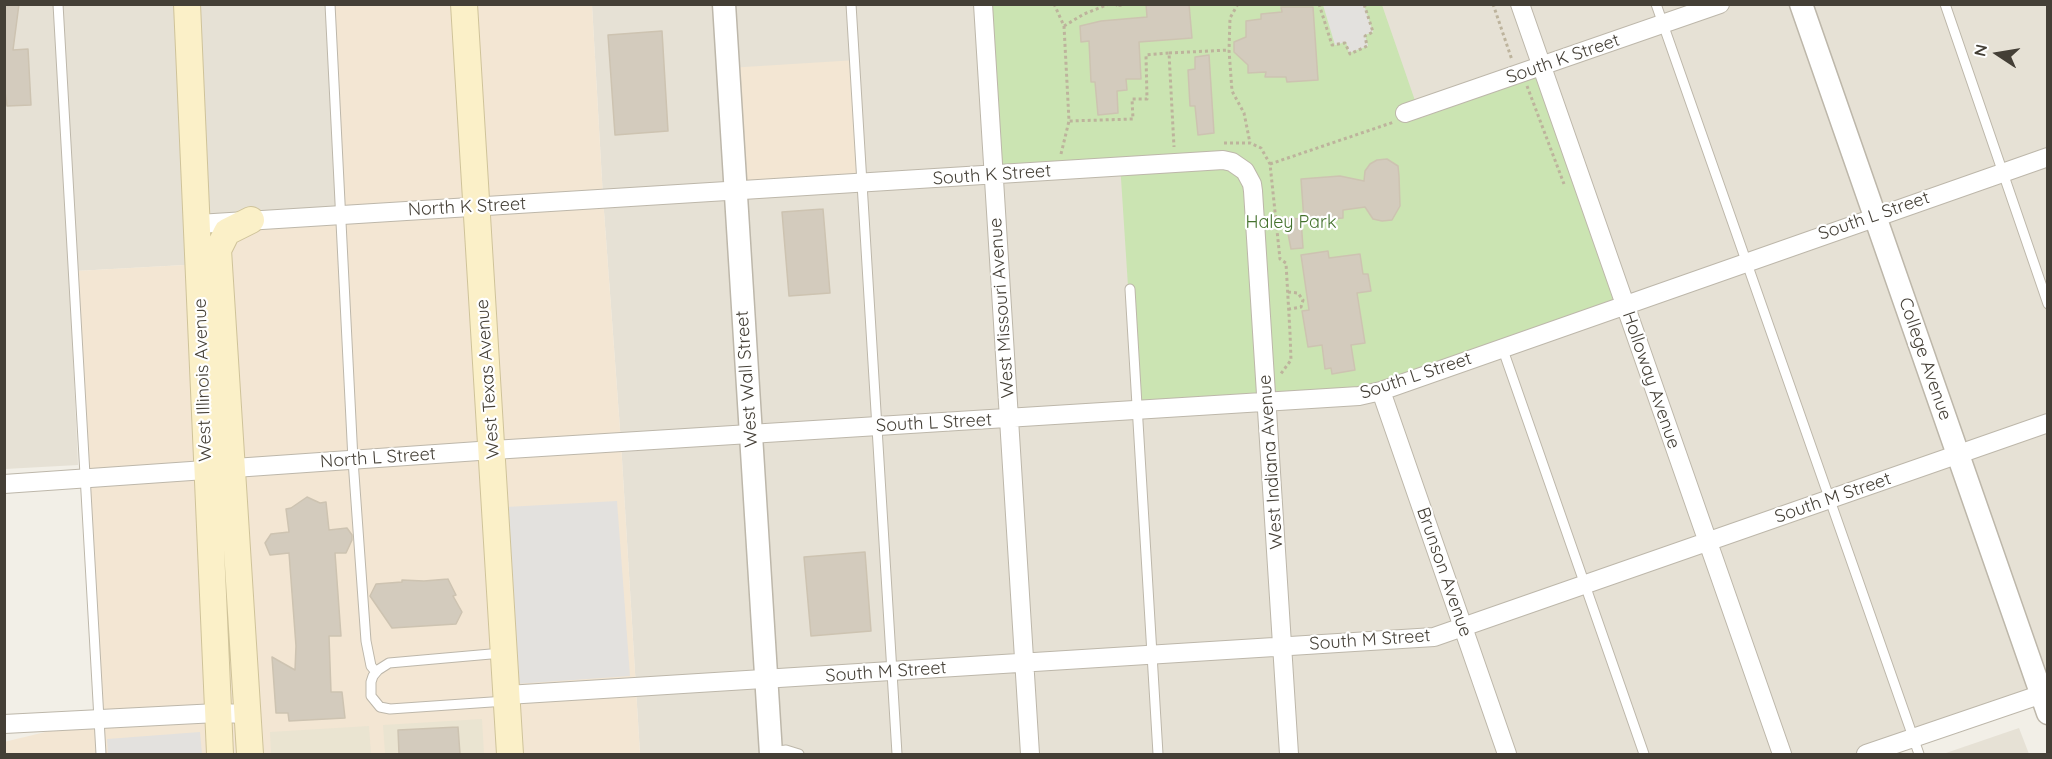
<!DOCTYPE html>
<style>
body{margin:0}
#map{position:relative;width:2052px;height:759px;overflow:hidden;background:#f2efe7;font-family:Quicksand,sans-serif}
canvas{display:block}
.frame{position:absolute;inset:0;border:6px solid #443f36;pointer-events:none}
.north{position:absolute;left:1968px;top:24px;width:60px;height:60px;-webkit-text-stroke:4px #fff;paint-order:stroke;rotate:282deg;font-size:16px;font-weight:700;line-height:24px;text-align:center;color:#443f36}
.north::after{content:'';display:block;margin:auto;width:21px;height:27px;background:#443f36;clip-path:polygon(50% 0,100% 100%,50% 72%,0 100%)}
</style>
<div id="map">
<canvas width="2052" height="759"></canvas>
<div class="frame"></div>
<div class="north">N</div>
</div>
<script>
const context = document.querySelector('canvas').getContext('2d');
context.lineJoin = 'round';
function fillPath(path, color) { context.fillStyle = color; context.fill(path, 'evenodd'); }
const shape = rows => new Path2D(rows.map(r => 'M' + r).join(''));
function trace(path, color, width, dash) { context.strokeStyle = color; context.lineWidth = width; context.lineCap = dash ? 'butt' : 'round'; context.setLineDash(dash || []); context.stroke(path); }
function label(font, color, halo, rows, align = 'center') {
  context.font = font + ' Quicksand,sans-serif'; context.lineWidth = 4.5; context.setLineDash([]); context.textBaseline = 'middle'; context.strokeStyle = halo; context.fillStyle = color; for (const [text, x, y, turn = 0] of rows) {
    context.save(); context.translate(x, y); context.rotate((+turn || 0) * Math.PI / 180); context.textAlign = isNaN(turn) ? turn : align; if (halo) context.strokeText(text, 0, 0); context.fillText(text, 0, 0); context.restore();
  }
}
fillPath(shape([
 [5,5,57,5,78,465,5,469],
 [61,5,328,5,340,215,203,264,76,271],
 [592,5,2047,5,2047,707,2044,695,1874,754,640,754,621,443,603,198],
 [2019,728,2029,754,1943,754]
]), '#e6e1d5');
fillPath(shape([
 [328,5,592,5,603,198,621,443,640,754,5,754,4,742,99,719,76,271,203,264,201,223,340,215],
 [857,60,865,183,736,190,728,68]
]), '#f3e6d3');
fillPath(shape([
 [482,719,484,754,385,754,383,725],
 [369,726,371,754,271,754,270,732]
]), '#eae4d1');
fillPath(shape([
 [989,5,1382,5,1421,118,1539,73,1615,300,1357,390,1136,410,1120,163,998,169]
]), '#cbe4b2');
fillPath(shape([
 [1323,5,1364,5,1373,32,1365,35,1368,46,1349,53,1346,42,1335,45],
 [617,501,630,676,516,684,506,507],
 [200,732,202,754,108,754,107,739]
]), '#e3e1de');
const building = shape([
 [4,4,19,4,13,50,28,49,31,105,7,106,4,85,4,4],
 [1146,4,1189,4,1192,38,1139,42,1141,79,1126,79,1127,90,1117,91,1118,113,1098,115,1095,82,1091,82,1089,41,1081,42,1080,26,1101,21,1147,17,1146,4],
 [1281,7,1313,7,1318,80,1287,82,1286,77,1265,77,1266,72,1248,73,1248,65,1234,52,1234,42,1246,37,1246,21,1261,19,1261,14,1282,12,1281,7],
 [662,31,668,131,615,135,608,35,662,31],
 [1209,55,1214,133,1198,135,1195,106,1190,106,1188,70,1195,69,1195,57,1209,55],
 [1387,159,1398,166,1399,176,1400,206,1392,220,1382,221,1373,219,1365,207,1343,210,1343,218,1304,221,1301,179,1340,176,1364,181,1365,171,1370,164,1377,160,1387,159],
 [823,209,830,293,789,296,782,212,823,209],
 [1285,218,1301,219,1303,248,1291,249,1285,218],
 [1328,251,1329,258,1360,254,1363,274,1368,274,1371,291,1357,293,1365,343,1351,345,1355,370,1332,374,1331,368,1325,369,1322,345,1308,347,1302,311,1309,310,1301,255,1328,251],
 [307,497,320,503,326,502,329,530,347,528,352,535,352,540,346,553,335,553,341,636,329,636,331,692,342,692,345,718,289,721,288,713,276,713,272,657,295,670,296,646,289,553,270,555,265,543,271,534,289,532,286,509,291,508,307,497],
 [865,552,871,631,811,636,804,557,865,552],
 [448,579,456,595,453,596,462,612,456,624,392,628,370,596,376,584,402,582,402,580,424,581,448,579],
 [458,727,460,754,399,754,398,730,458,727]
]);
fillPath(building, '#d3cbbd');
trace(building, '#cdc3b1', 1.5);
const service = shape([
 [58,4,101,754],
 [330,4,353,460,366,641,371,666,376,672],
 [851,4,897,754],
 [1656,4,1919,754],
 [1945,4,2048,304],
 [1130,289,1158,754],
 [1502,347,1644,754],
 [502,653,389,663,378,670,373,676,371,682,371,696,380,707,390,709,506,701],
 [772,752,786,750,799,754]
]);
const minor = shape([
 [983,4,1030,754],
 [1520,4,1782,754],
 [1405,113,1720,4],
 [198,224,1223,160,1232,162,1245,171,1252,184,1253,191,1289,754],
 [1381,391,1507,754],
 [4,484,493,450,1359,396,1381,391,2048,157],
 [507,695,1434,637,2048,423],
 [4,724,217,713,248,714],
 [1866,754,2048,692]
]);
const tertiary = shape([
 [724,4,771,754],
 [1801,4,2048,713]
]);
const secondary = shape([
 [187,4,220,754],
 [464,4,510,754],
 [250,754,218,250,227,232,251,220]
]);
trace(service, '#bdb7aa', 11);
trace(minor, '#bdb7aa', 20);
trace(tertiary, '#bdb7aa', 25);
trace(secondary, '#cfc399', 28);
trace(shape([
 [1054,4,1064,26,1069,121,1133,119,1132,99,1147,99,1146,55,1169,53,1174,147],
 [1115,4,1120,7,1120,4],
 [1238,4,1230,18,1229,50,1232,91,1244,113,1250,143],
 [1319,4,1332,45,1345,43,1350,54,1367,46,1365,36,1373,32,1364,4],
 [1493,4,1512,60],
 [1064,26,1084,14,1109,4],
 [1169,53,1229,50],
 [1527,86,1564,184],
 [1224,143,1250,143,1261,148,1270,164,1280,259,1286,263,1290,333,1291,360,1280,375],
 [1061,154,1069,121],
 [1270,164,1394,122],
 [1288,292,1298,293,1303,300,1301,307,1289,309]
]), '#bdb39c', 3, [3, 3]);
trace(service, '#fff', 9);
trace(minor, '#fff', 18);
trace(tertiary, '#fff', 22);
trace(secondary, '#fbf0c8', 26);
label('18px', '#443f36', '#fff', [
 ["South K Street",1563,59,-19],
 ["South K Street",992,175,-4],
 ["North K Street",467,207,-3],
 ["South L Street",1874,216,-19],
 ["West Missouri Avenue",1002,308,-94],
 ["College Avenue",1925,359,71],
 ["South L Street",1416,376,-18],
 ["West Texas Avenue",488,379,-94],
 ["West Wall Street",747,379,-94],
 ["West Illinois Avenue",203,380,-92],
 ["Holloway Avenue",1651,380,71],
 ["South L Street",934,423,-3],
 ["North L Street",378,458,-4],
 ["West Indiana Avenue",1271,462,-94],
 ["South M Street",1833,498,-19],
 ["Brunson Avenue",1444,572,71],
 ["South M Street",1370,640,-4],
 ["South M Street",886,672,-4]
]);
label('18px', '#45722e', '#fff', [
 ["Haley Park",1291,223]
]);
</script>
